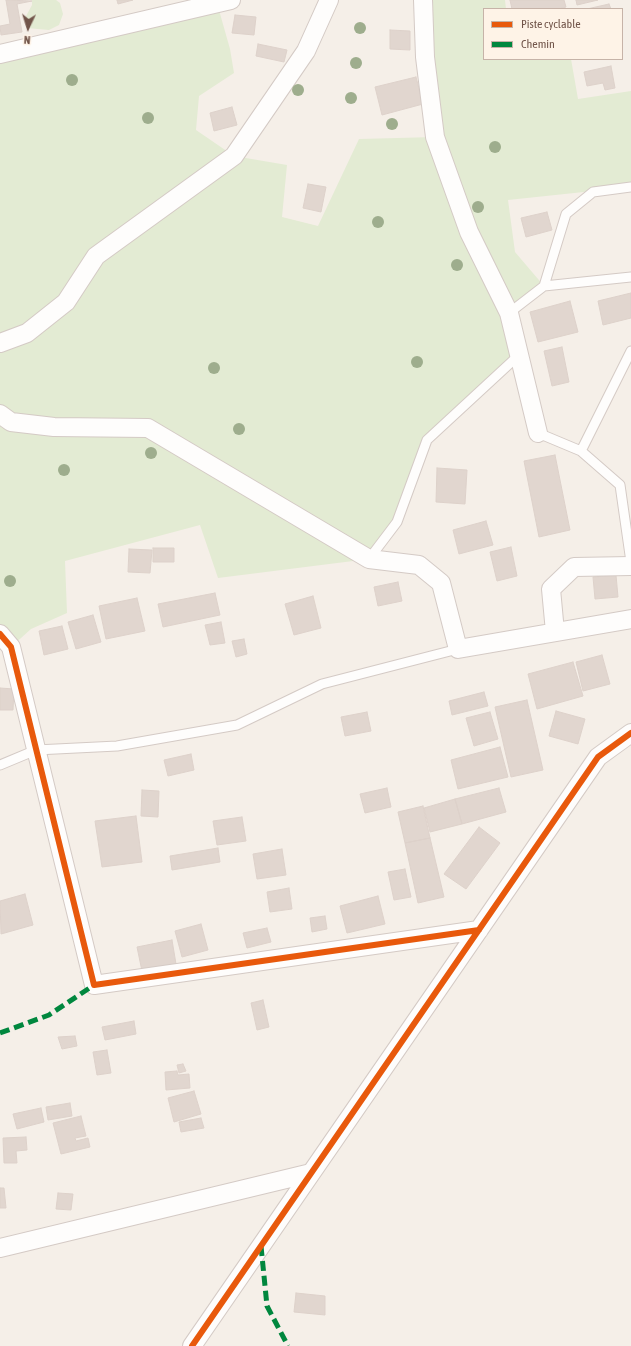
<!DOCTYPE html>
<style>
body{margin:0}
#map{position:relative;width:631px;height:1346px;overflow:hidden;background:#f5efe8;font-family:"Asap Condensed",sans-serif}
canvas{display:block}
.legend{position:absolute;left:483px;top:8px;width:140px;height:52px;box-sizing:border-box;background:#fef3e7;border:1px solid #c6b3a8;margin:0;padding:5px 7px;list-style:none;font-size:12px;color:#715449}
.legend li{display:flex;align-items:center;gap:8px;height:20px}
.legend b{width:20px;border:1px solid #c6b3a8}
.north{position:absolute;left:8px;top:8px;width:40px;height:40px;-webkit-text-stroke:3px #fef3e7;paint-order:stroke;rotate:184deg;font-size:11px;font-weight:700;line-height:16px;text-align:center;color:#715449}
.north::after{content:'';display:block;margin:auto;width:14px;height:18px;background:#715449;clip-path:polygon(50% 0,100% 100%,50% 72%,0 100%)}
</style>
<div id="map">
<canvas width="631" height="1346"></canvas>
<ul class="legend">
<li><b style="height:5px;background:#e8590c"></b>Piste cyclable</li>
<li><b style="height:5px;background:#00873e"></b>Chemin</li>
</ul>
<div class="north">N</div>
</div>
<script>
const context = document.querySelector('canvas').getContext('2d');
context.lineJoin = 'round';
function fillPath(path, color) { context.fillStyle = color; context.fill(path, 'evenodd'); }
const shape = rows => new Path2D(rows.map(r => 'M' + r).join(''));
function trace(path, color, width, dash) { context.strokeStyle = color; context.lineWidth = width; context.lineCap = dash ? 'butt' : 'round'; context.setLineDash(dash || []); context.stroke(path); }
fillPath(shape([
 [32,0,56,0,60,3,63,14,59,25,49,30,27,28,25,18,32,5],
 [423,0,505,0,506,9,484,9,484,59,571,59,578,99,631,91,631,187,508,200,515,252,544,286,509,313,519,355,427,440,397,522,369,559,218,578,200,525,65,561,67,613,31,629,11,647,0,634,0,54,217,3,230,49,234,73,199,96,196,130,234,156,287,165,282,217,318,226,359,139,435,137]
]), '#e3ebd3');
const building = shape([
 [6,0,32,1,17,4,22,32,1,35,0,26,10,24,6,0],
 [117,0,133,0,118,4,117,0],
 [510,0,564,0,566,7,559,9,512,9,510,0],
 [576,0,598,0,577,5,576,0],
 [609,4,611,9,587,9,609,4],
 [235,15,256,17,254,35,232,33,235,15],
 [390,30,410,31,410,50,390,49,390,30],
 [258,44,287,50,284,62,256,56,258,44],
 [611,66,615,88,605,90,603,83,587,86,584,72,611,66],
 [416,77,423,104,382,115,375,87,416,77],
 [232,107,237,125,214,131,210,113,232,107],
 [308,184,326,187,321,212,303,208,308,184],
 [547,212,552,230,526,237,521,218,547,212],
 [631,293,631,318,603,325,598,301,631,293],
 [570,301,578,332,538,342,530,312,570,301],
 [562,347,569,382,552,386,544,351,562,347],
 [555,455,570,530,539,537,524,461,555,455],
 [437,468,467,470,465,504,436,502,437,468],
 [486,521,493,545,459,554,453,530,486,521],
 [511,547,517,576,497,581,490,552,511,547],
 [153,548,174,548,174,562,153,562,153,548],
 [129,549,152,550,150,573,128,572,129,549],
 [616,575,618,597,595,599,593,577,616,575],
 [398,582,402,601,378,606,374,587,398,582],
 [215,593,220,615,163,627,158,604,215,593],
 [313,596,321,628,294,635,285,604,313,596],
 [137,598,145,631,106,639,99,606,137,598],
 [93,615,101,642,76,649,68,622,93,615],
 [221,622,225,643,210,645,205,625,221,622],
 [62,626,68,649,44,655,39,631,62,626],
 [244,639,247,654,236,657,232,641,244,639],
 [602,655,610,684,583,691,576,662,602,655],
 [573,662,583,696,537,709,528,674,573,662],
 [0,688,14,689,13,710,0,710,0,688],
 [484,692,488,706,452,715,449,701,484,692],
 [527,700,543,770,511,777,495,707,527,700],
 [556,711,585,719,578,744,549,736,556,711],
 [367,712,371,731,345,736,341,717,367,712],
 [490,712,498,739,474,746,466,718,490,712],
 [500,747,508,777,458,789,451,760,500,747],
 [191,754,194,770,168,776,164,760,191,754],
 [387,788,391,807,365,813,360,794,387,788],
 [499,788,506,812,462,824,455,799,499,788],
 [142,790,159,791,158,817,141,816,142,790],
 [455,799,462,824,430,832,424,808,455,799],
 [423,806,430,838,405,843,398,812,423,806],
 [136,816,142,862,102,867,95,821,136,816],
 [242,817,246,841,217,845,213,821,242,817],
 [479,827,500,843,466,889,444,874,479,827],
 [430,838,444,897,418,903,405,843,430,838],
 [218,848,220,862,172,870,170,856,218,848],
 [282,849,286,875,257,879,253,854,282,849],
 [405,869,411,897,394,900,388,872,405,869],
 [289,888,292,909,270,912,267,892,289,888],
 [25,894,33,925,1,934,0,901,25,894],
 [378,896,385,924,347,933,340,906,378,896],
 [325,916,327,929,312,932,310,918,325,916],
 [201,924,208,950,182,957,175,931,201,924],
 [267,928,271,942,247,948,243,933,267,928],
 [172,940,176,964,142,971,137,947,172,940],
 [263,1000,269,1027,257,1030,251,1003,263,1000],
 [134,1021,136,1034,105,1040,102,1027,134,1021],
 [75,1036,77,1046,62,1049,58,1037,75,1036],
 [107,1050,111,1073,97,1075,93,1052,107,1050],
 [183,1064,186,1071,179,1073,177,1065,183,1064],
 [177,1071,178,1075,189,1074,190,1088,166,1090,165,1072,177,1071],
 [194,1091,201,1114,174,1122,168,1098,194,1091],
 [70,1103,72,1116,48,1120,46,1107,70,1103],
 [41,1108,44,1122,17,1129,13,1114,41,1108],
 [81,1116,86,1136,75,1138,76,1141,88,1138,90,1147,61,1154,53,1123,81,1116],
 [201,1118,204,1128,181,1132,179,1122,201,1118],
 [26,1137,27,1150,16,1151,17,1163,4,1163,3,1138,26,1137],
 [0,1188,4,1188,6,1208,0,1208,0,1188],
 [58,1193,73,1194,71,1210,56,1209,58,1193],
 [296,1293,325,1296,325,1315,294,1312,296,1293]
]);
fillPath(building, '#e1d6cf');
trace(building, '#ddd1ca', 1);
const lane = shape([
 [544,286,566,214,593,192,631,187],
 [509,313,544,286,631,277],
 [538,433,581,451,620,485,631,562],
 [581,451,631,351],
 [369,559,397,522,427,440,519,355],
 [0,765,36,750,117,746,237,725,322,684,458,649]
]);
const street = shape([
 [423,0,425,57,435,137,469,232,509,313,538,433],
 [0,54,231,0],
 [0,343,27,333,66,302,96,256,234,156,306,51,329,0],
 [0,414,11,422,54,427,148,428,369,559,419,565,441,583,458,649,631,619],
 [555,632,551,589,574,567,631,566],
 [0,634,11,647,94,985,479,930],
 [0,1248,311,1173],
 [192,1346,598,757,631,733]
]);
trace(lane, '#d4cac5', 11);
trace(street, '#d4cac5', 20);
trace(lane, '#fefdfc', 9);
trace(street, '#fefdfc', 18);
trace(shape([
 [0,1033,49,1015,94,985],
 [261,1246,267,1306,288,1346]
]), '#00873e', 5, [10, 5]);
trace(shape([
 [0,634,11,647,94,985,479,930],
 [192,1346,598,757,631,733]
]), '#e8590c', 6);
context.fillStyle = '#9ead8d';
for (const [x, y] of [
 [360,28],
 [356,63],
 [72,80],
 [298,90],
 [351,98],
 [148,118],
 [392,124],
 [495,147],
 [478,207],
 [378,222],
 [457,265],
 [417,362],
 [214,368],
 [239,429],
 [151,453],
 [64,470],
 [10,581]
]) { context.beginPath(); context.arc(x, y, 6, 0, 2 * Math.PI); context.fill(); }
</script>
